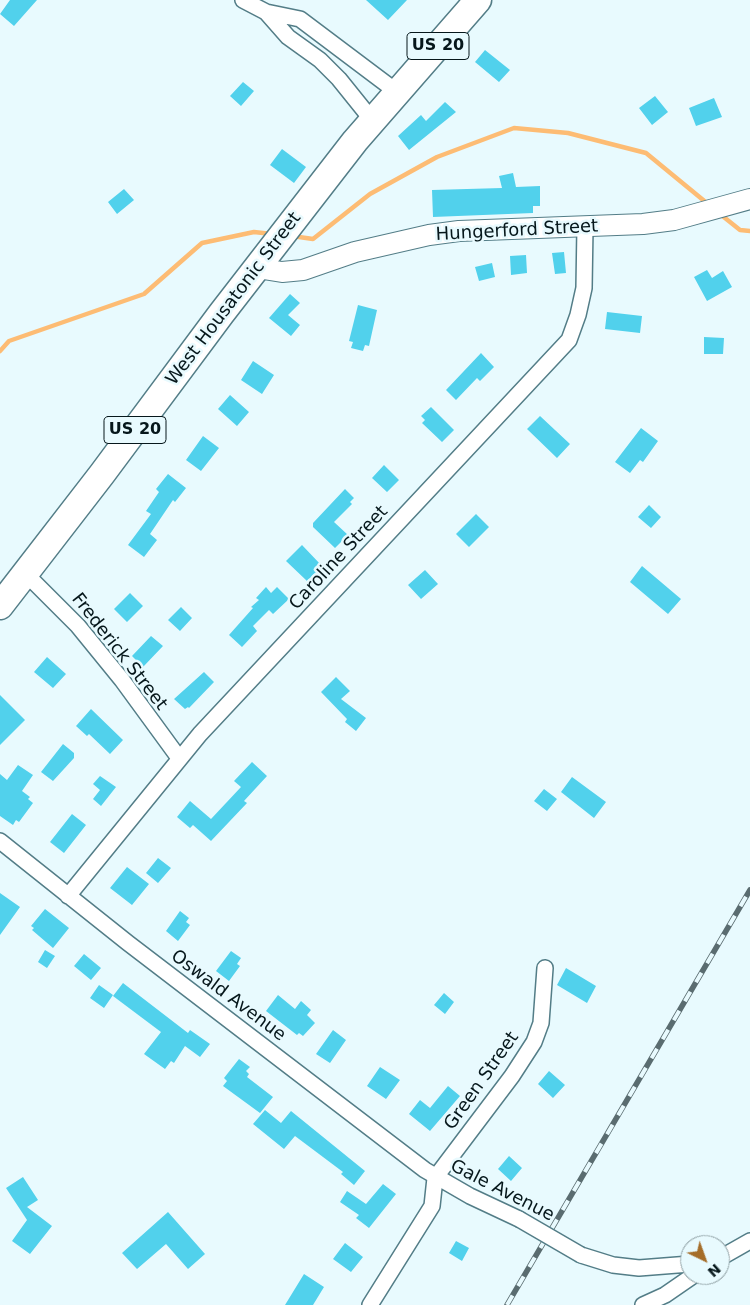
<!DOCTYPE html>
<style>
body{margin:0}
#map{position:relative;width:750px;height:1305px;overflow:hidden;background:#e8fafe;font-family:"DejaVu Sans",sans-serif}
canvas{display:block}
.north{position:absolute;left:680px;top:1235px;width:50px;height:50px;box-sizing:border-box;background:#e8fafe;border:1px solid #8e9fa3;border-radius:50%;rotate:138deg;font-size:14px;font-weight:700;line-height:20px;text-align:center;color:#06171b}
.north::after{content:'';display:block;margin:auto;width:18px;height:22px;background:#a56d29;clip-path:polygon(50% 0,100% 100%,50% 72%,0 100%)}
</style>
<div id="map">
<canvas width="750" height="1305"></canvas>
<div class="north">N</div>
</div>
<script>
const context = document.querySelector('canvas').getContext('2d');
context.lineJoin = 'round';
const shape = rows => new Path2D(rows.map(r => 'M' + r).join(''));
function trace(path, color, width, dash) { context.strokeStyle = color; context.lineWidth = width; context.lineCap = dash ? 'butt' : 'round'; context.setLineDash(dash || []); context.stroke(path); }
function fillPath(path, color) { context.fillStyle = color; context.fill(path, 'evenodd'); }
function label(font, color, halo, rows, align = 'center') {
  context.font = font + ' "DejaVu Sans",sans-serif'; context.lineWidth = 5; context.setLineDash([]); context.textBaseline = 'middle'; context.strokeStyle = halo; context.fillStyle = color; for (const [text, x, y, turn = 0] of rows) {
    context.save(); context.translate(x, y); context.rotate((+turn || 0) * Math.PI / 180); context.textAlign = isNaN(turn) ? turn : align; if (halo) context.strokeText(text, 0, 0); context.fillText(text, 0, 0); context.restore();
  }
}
trace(shape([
 [720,214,740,230,750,231],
 [292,236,313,239,370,194,437,157,514,128,568,133,646,153,708,204],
 [0,351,9,341,144,294,202,243,254,232,272,234]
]), '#fdbc74', 4.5);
fillPath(shape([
 [10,0,37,0,14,26,0,14],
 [366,0,407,0,388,20],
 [485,50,510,70,499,82,475,62],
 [243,82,254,91,241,106,230,96],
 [655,96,668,112,652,125,639,108],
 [714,98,722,117,696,126,689,108],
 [445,102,456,112,409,150,398,136,421,115,426,121],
 [282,149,306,167,294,183,270,165],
 [513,173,516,187,540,186,540,206,533,206,533,213,433,217,432,190,502,188,499,176],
 [124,189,134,200,117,214,108,202],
 [564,252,566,273,555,274,552,253],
 [526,255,527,273,511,275,510,256],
 [492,263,495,277,479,281,475,267],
 [707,270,712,278,723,271,732,287,707,301,694,277],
 [290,294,300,303,288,315,300,325,291,336,269,318],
 [358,305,377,310,369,346,365,345,363,351,351,348,353,342,349,341],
 [607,312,642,316,640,333,605,329],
 [704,337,724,338,723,354,704,354],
 [481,353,494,367,480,381,477,378,456,400,446,390],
 [253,361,274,375,262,394,241,380],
 [230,395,249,412,237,426,218,409],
 [431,407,454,430,442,442,422,423,425,420,421,416],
 [540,416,570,444,557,458,527,429],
 [641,428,658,441,643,462,640,460,630,473,615,462],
 [203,436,219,448,201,471,186,460],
 [384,465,399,480,387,492,372,478],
 [168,474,186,488,175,502,173,500,150,534,157,540,144,557,128,545,151,514,146,511,159,492,156,489],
 [345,489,354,498,350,502,352,504,334,522,348,535,335,548,313,527,313,523],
 [649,505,661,517,651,528,638,517],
 [476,514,489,527,469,547,456,534],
 [302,545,322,566,307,581,286,561],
 [642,566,681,599,668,614,630,582],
 [425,570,438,584,421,599,408,585],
 [266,587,271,593,277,587,289,599,273,614,269,610,253,626,257,631,242,647,229,635,253,608,251,607,259,600,256,598],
 [130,593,143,606,127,622,114,609],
 [181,607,192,618,180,631,168,620],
 [151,636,163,646,143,667,132,656],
 [47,657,66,674,53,688,34,672],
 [204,672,214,682,189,708,188,707,185,709,174,699],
 [336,677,350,691,341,699,366,718,356,731,345,722,347,719,321,692],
 [0,695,25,720,0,745],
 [91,709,123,740,110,754,89,734,87,736,76,726],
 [63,744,74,753,74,758,53,781,41,772],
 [252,762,267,776,244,801,247,803,211,841,193,825,190,828,177,817,190,801,211,819,241,787,234,781],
 [18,765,33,775,22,791,30,797,28,799,33,803,19,822,16,820,13,825,0,816,0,774,7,780],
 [100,776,116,787,101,806,93,799,100,790,93,784],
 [572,777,606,802,594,818,561,792],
 [544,789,557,799,547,811,534,801],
 [72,814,86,825,64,853,50,842],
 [158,858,171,868,158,883,146,873],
 [127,867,149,884,132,905,110,888],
 [0,893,20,907,0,935],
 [45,909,69,928,53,948,32,930,34,928,31,926],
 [180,911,189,918,186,922,190,925,178,941,166,931],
 [45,950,55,956,47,968,38,962],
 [231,951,241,958,237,964,240,966,229,981,216,971],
 [84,954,101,968,91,980,74,966],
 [566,968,596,986,587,1003,557,985],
 [123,983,188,1033,190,1030,210,1044,200,1057,185,1046,174,1063,171,1061,165,1069,144,1054,161,1032,113,996],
 [99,985,113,995,104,1008,90,998],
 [444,993,454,1002,445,1014,434,1005],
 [278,995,295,1009,301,1001,311,1010,307,1015,315,1023,303,1036,299,1033,297,1035,266,1011],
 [333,1030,346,1040,330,1063,316,1054],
 [239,1059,250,1067,246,1071,249,1074,247,1077,273,1097,260,1113,223,1086,227,1081,224,1078],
 [380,1067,400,1080,386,1099,367,1086],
 [549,1071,565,1085,553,1098,538,1084],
 [448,1086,460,1096,430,1131,409,1114,420,1100,430,1108],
 [265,1110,281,1123,291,1111,365,1171,354,1185,341,1174,343,1172,295,1136,284,1149,253,1124],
 [509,1156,522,1168,511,1181,498,1169],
 [23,1177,38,1200,27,1207,52,1226,30,1254,12,1241,27,1220,6,1188],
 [383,1184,396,1194,369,1228,356,1218,359,1215,340,1202,347,1191,366,1204],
 [168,1212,205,1254,188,1269,166,1244,137,1269,122,1253],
 [456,1241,469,1248,462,1261,449,1253],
 [345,1243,363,1257,351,1272,333,1259],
 [304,1274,324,1287,313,1305,285,1305]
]), '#51d1ec');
const minor = shape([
 [243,0,266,12,300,19,397,92],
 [266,12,288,37,320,60,339,79,372,120],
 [26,574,78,626,122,680,179,758],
 [0,841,128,943,425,1170,470,1196,519,1219],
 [68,896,200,734,569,340,578,315,584,288,585,227],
 [435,1178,512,1076,534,1042,541,1023,545,968],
 [581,1255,613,1265,639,1268,690,1264],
 [720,1258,750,1241],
 [370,1305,432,1206,435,1178],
 [643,1305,665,1295,694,1275]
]);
const tertiary = shape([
 [257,268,282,272,303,270,355,252,429,235,459,231,643,224,674,220,750,199]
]);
const trunk = shape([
 [0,606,102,474,221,314,355,141,478,0]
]);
trace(minor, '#537d87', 18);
trace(tertiary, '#537d87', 22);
trace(trunk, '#537d87', 29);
trace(minor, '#fff', 15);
trace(tertiary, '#fff', 20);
trace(trunk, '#fff', 26);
const rail = shape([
 [507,1305,750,890]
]);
trace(rail, '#5a6c70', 5.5);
trace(rail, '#e8fafe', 4, [11]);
const minorBridge = shape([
 [519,1219,581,1255]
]);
trace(minorBridge, '#537d87', 18, []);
trace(minorBridge, '#fff', 15);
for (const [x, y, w] of [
 [438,46,62],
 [135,430,62]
]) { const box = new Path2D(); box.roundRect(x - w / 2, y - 13.5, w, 27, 4); context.fillStyle = '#e8fafe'; context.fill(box); trace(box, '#06171b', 1); }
label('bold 16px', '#06171b', null, [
 ["US 20",438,46],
 ["US 20",135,430]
]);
label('18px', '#06171b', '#e8fafe', [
 ["Hungerford Street",517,231,-3],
 ["West Housatonic Street",234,299,-53],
 ["Caroline Street",339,558,-47],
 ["Frederick Street",119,652,52],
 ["Oswald Avenue",228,996,37],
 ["Green Street",482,1081,-55],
 ["Gale Avenue",502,1191,27]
]);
</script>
